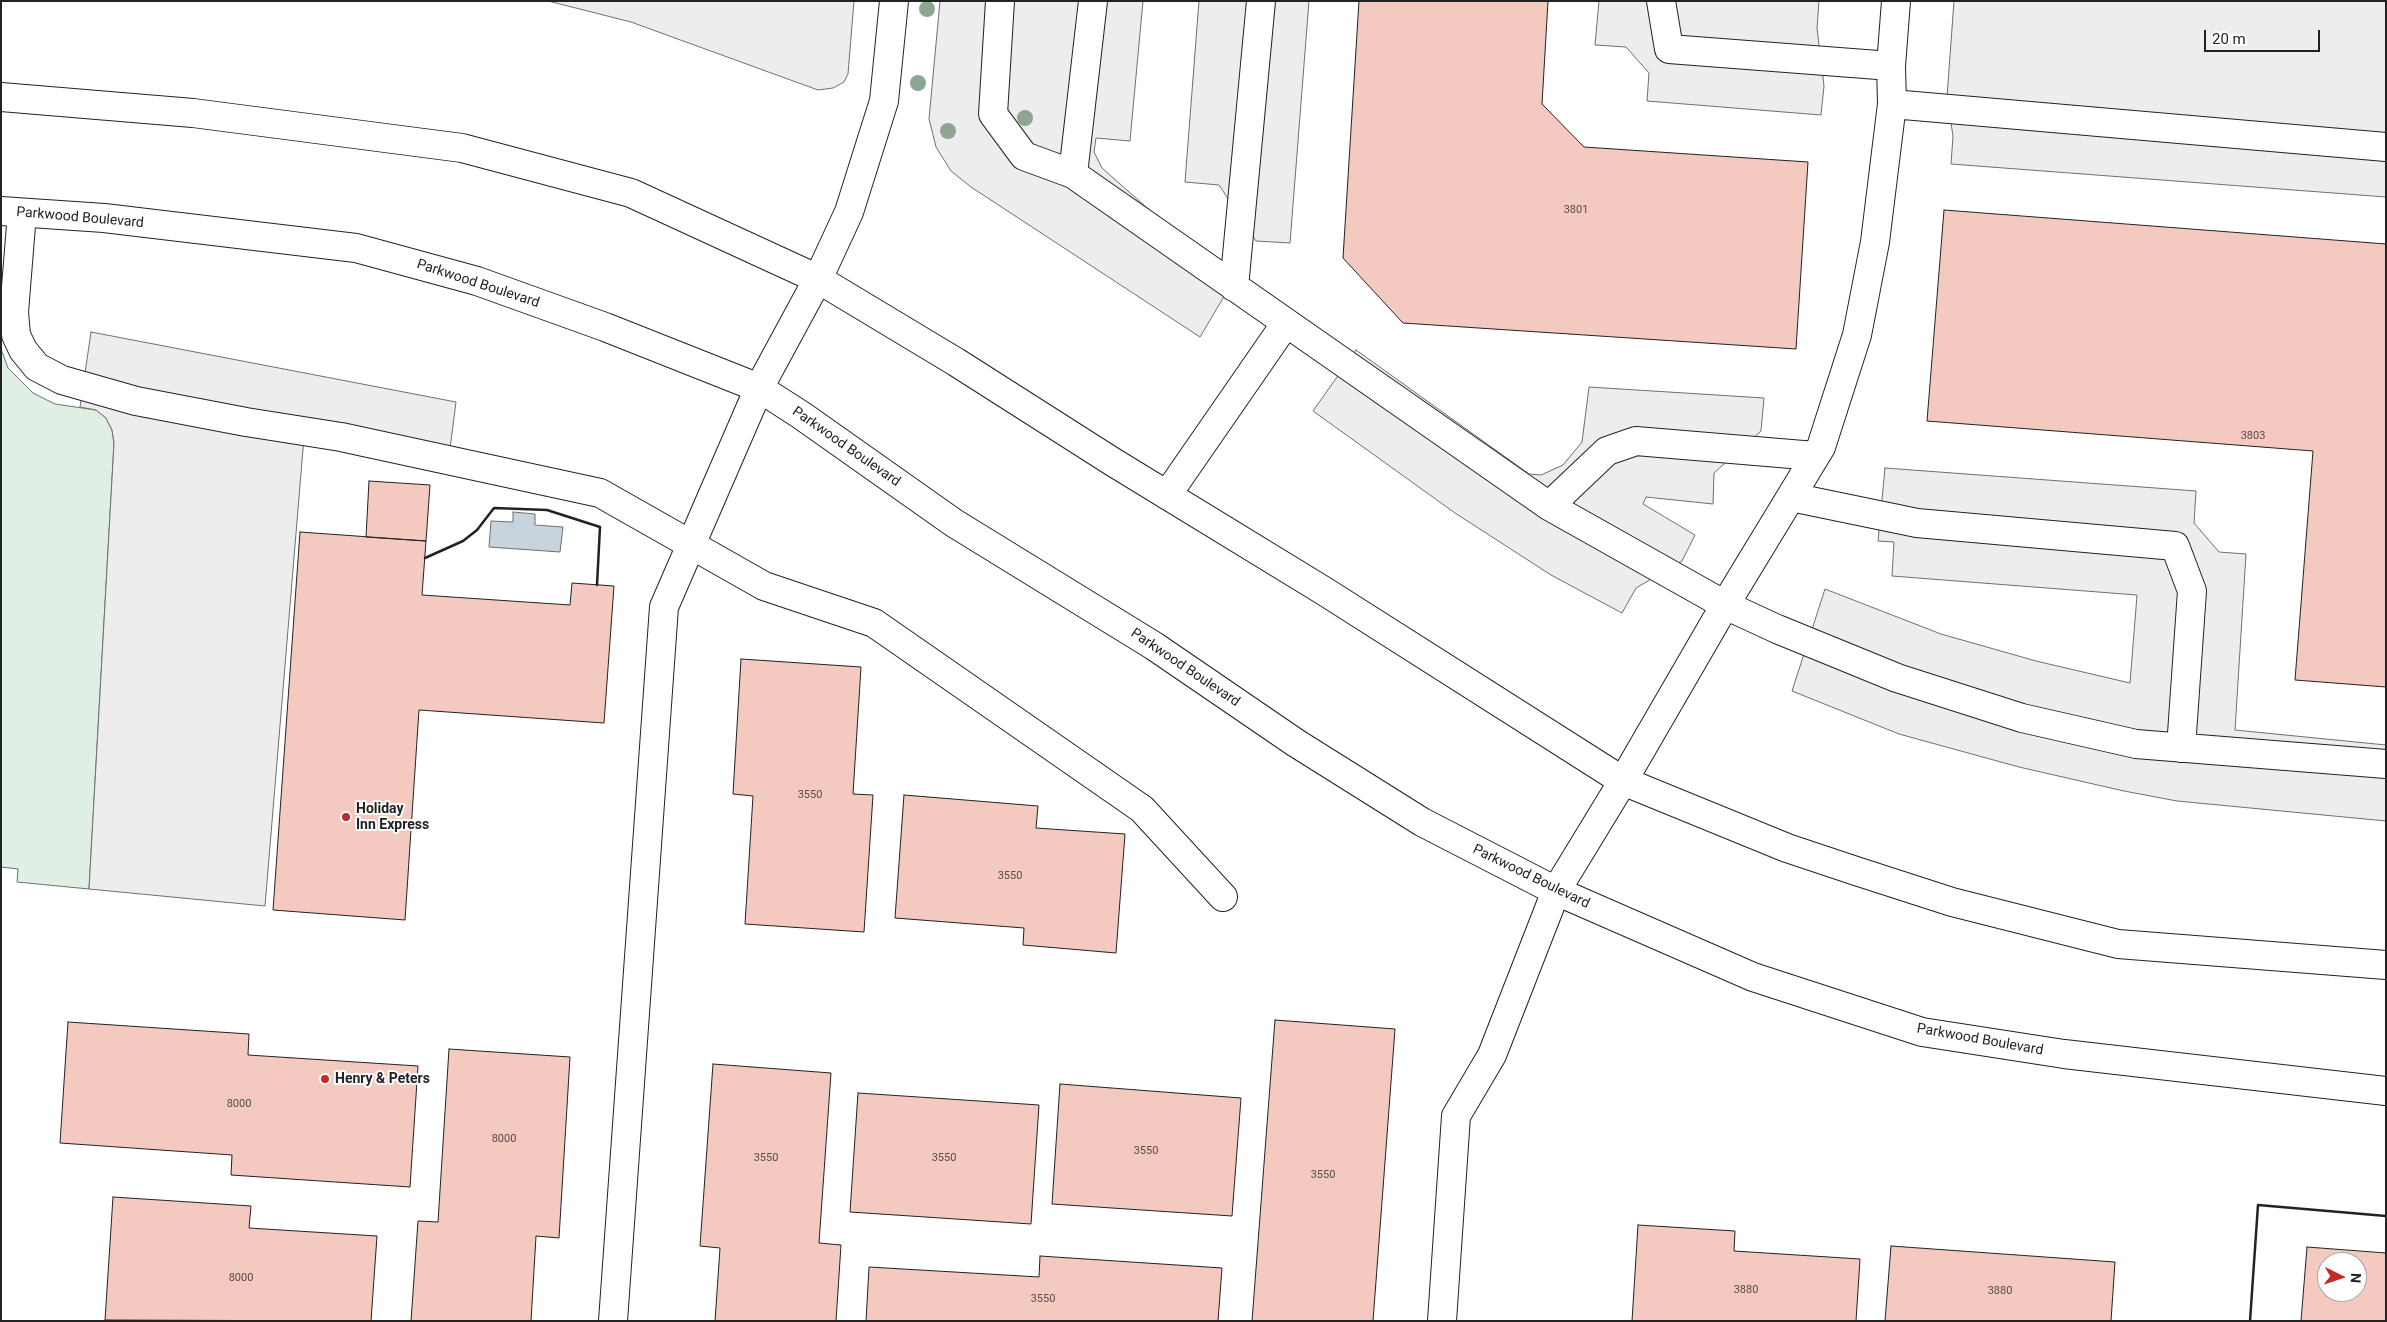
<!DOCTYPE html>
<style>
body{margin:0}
#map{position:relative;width:2387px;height:1322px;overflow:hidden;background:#fff;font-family:Roboto,sans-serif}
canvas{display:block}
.frame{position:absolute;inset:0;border:2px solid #222;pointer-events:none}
.north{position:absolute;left:2317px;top:1252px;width:50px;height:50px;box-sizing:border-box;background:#fff;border:1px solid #a7a7a7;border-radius:50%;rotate:94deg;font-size:14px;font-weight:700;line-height:20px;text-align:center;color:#222}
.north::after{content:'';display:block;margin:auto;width:18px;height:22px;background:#c62828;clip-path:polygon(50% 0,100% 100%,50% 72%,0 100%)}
.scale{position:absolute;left:2204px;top:30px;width:116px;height:22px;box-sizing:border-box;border:2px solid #222;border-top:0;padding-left:6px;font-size:15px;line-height:18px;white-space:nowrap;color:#222;-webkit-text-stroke:4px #fff;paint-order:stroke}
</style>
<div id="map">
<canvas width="2387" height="1322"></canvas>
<div class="frame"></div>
<div class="north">N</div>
<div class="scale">20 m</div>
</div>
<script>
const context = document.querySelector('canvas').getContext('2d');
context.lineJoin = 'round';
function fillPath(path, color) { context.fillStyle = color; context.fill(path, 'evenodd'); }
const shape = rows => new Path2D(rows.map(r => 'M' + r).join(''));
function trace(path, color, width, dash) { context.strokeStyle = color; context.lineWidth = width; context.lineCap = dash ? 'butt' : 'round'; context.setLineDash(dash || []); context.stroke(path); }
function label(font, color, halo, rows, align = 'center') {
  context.font = font + ' Roboto,sans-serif'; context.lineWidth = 4; context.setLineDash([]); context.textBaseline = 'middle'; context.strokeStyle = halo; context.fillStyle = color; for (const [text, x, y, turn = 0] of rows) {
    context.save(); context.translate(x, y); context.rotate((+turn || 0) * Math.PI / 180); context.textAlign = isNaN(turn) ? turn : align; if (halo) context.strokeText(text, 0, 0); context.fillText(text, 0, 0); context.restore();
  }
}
const green = shape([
 [1,349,8,368,33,393,55,404,96,410,106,418,112,430,114,443,89,889,17,882,18,869,1,867,1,349]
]);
fillPath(green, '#e0efe3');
trace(green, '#6f6f6f', 1);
const parking = shape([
 [548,1,854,1,848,74,844,82,833,88,818,90,631,22,548,1],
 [940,1,1143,1,1130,141,1096,138,1094,152,1102,168,1232,283,1200,337,971,187,951,171,936,147,929,119,940,1],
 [1199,1,1309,1,1290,243,1256,241,1219,185,1185,182,1199,1],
 [1599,1,1819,1,1817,28,1824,86,1821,115,1647,101,1649,73,1626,47,1595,45,1599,1],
 [1954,1,2386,1,2386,197,1951,164,1953,136,1947,97,1954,1],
 [91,332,456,402,448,464,304,437,265,906,89,889,114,443,112,430,106,418,96,410,80,407,91,332],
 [1356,350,1529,474,1541,475,1563,465,1582,442,1589,387,1764,398,1761,431,1714,473,1713,504,1646,497,1643,504,1695,535,1682,561,1636,588,1622,613,1551,575,1455,513,1313,411,1356,350],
 [1885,468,2196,491,2194,523,2219,552,2246,554,2235,730,2386,745,2386,821,2177,801,2124,791,2019,767,1899,734,1792,691,1825,589,1941,634,2036,661,2130,683,2137,595,1892,576,1894,542,1878,541,1885,468]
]);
fillPath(parking, '#ededed');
trace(parking, '#6f6f6f', 1);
const water = shape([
 [513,512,535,514,535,525,563,527,560,552,489,547,491,521,513,522,513,512]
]);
fillPath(water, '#c7d3dd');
trace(water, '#6f6f6f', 1);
const building = shape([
 [1359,1,1548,1,1542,104,1584,147,1808,162,1796,349,1403,323,1343,258,1359,1],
 [1944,210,2386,244,2386,687,2295,680,2313,451,1927,421,1944,210],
 [369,481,430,485,426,541,366,537,369,481],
 [300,532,426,541,422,595,570,605,572,583,614,586,604,723,419,710,405,920,273,910,300,532],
 [741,659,861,667,853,794,873,795,864,932,745,924,753,796,733,794,741,659],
 [904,795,1038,806,1036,828,1125,834,1116,953,1023,945,1024,928,895,918,904,795],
 [1275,1020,1395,1029,1373,1321,1252,1321,1275,1020],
 [68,1022,249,1034,248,1055,418,1066,410,1187,231,1175,232,1155,60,1143,68,1022],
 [449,1049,570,1057,559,1238,536,1236,531,1321,411,1321,418,1221,438,1222,449,1049],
 [713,1064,831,1073,819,1243,841,1245,836,1321,715,1321,720,1248,700,1246,713,1064],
 [1060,1084,1241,1098,1232,1216,1052,1204,1060,1084],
 [858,1093,1039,1105,1031,1224,850,1212,858,1093],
 [113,1197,251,1206,249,1228,377,1236,371,1321,105,1320,113,1197],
 [1638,1225,1735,1231,1734,1251,1860,1259,1856,1321,1632,1321,1638,1225],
 [1891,1246,2115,1262,2111,1321,1885,1321,1891,1246],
 [2307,1247,2386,1253,2386,1321,2301,1321,2307,1247],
 [2327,1262,2357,1262,2357,1292,2327,1292,2327,1262],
 [1040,1256,1222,1268,1218,1321,866,1321,869,1267,1039,1277,1040,1256]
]);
fillPath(building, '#f3c9c0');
trace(building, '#222', 1);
const minor = shape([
 [1000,1,993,114,1024,156,1073,174],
 [1093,1,1073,174,1549,506,1725,605,1777,629,1897,678,2022,718,2136,744,2386,764],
 [1661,1,1669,49,1891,66],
 [1892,104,2386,147],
 [22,213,14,312,16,335,23,350,37,367,62,380,136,401,246,422,341,437,600,493,764,586,874,623,1142,809,1223,897],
 [818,279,849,212,884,101,894,1],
 [1234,287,1261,1],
 [1167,495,1286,323],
 [1791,497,1917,523,2175,546,2192,591,2181,748],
 [1549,506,1607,451,1636,441,1815,456],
 [1623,781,1725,605,1821,447,1857,335,1875,242,1892,104,1891,66,1896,1],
 [613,1321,664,607,759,388],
 [1442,1321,1456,1116,1492,1055,1556,891]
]);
const major = shape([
 [1,97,193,113,462,148,631,193,818,279,956,362,1113,462,1324,591,1623,781,1787,848,1856,871,1952,902,2118,944,2386,965],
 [1,211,104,218,356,248,477,281,605,327,759,388,801,415,954,523,1154,646,1296,743,1422,822,1556,891,1753,977,1922,1032,2064,1054,2386,1091],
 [759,388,818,279],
 [1556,891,1623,781]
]);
trace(minor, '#222', 30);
trace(major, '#222', 30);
trace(minor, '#fff', 28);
trace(major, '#fff', 28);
trace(shape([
 [425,558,463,541,477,530,494,508,547,510,600,527,597,585],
 [2250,1321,2258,1205,2386,1216]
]), '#222', 2.5);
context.fillStyle = '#8da692';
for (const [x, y] of [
 [927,9],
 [918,83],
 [1025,118],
 [948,131]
]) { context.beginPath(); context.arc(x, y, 8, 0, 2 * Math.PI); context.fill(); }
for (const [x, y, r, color] of [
 [346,817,5,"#c62828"],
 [325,1079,5,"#c62828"]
]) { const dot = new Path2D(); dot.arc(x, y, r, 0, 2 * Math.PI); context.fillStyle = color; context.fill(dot); trace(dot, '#fff', 2); }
label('11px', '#564c4a', null, [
 ["3801",1576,210],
 ["3803",2253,436],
 ["3550",810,795],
 ["3550",1010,876],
 ["8000",239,1104],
 ["8000",504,1139],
 ["3550",1146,1151],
 ["3550",766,1158],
 ["3550",944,1158],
 ["3550",1323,1175],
 ["8000",241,1278],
 ["3880",1746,1290],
 ["3880",2000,1291],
 ["3550",1043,1299]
]);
label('14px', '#222', '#fff', [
 ["Parkwood Boulevard",80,218,5],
 ["Parkwood Boulevard",478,284,18],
 ["Parkwood Boulevard",846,447,35],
 ["Parkwood Boulevard",1185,668,34],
 ["Parkwood Boulevard",1531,877,26],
 ["Parkwood Boulevard",1980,1040,10]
]);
label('bold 14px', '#222', '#fff', [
 ["Holiday",356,809],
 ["Inn Express",356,825],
 ["Henry & Peters",335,1079]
], 'left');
</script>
